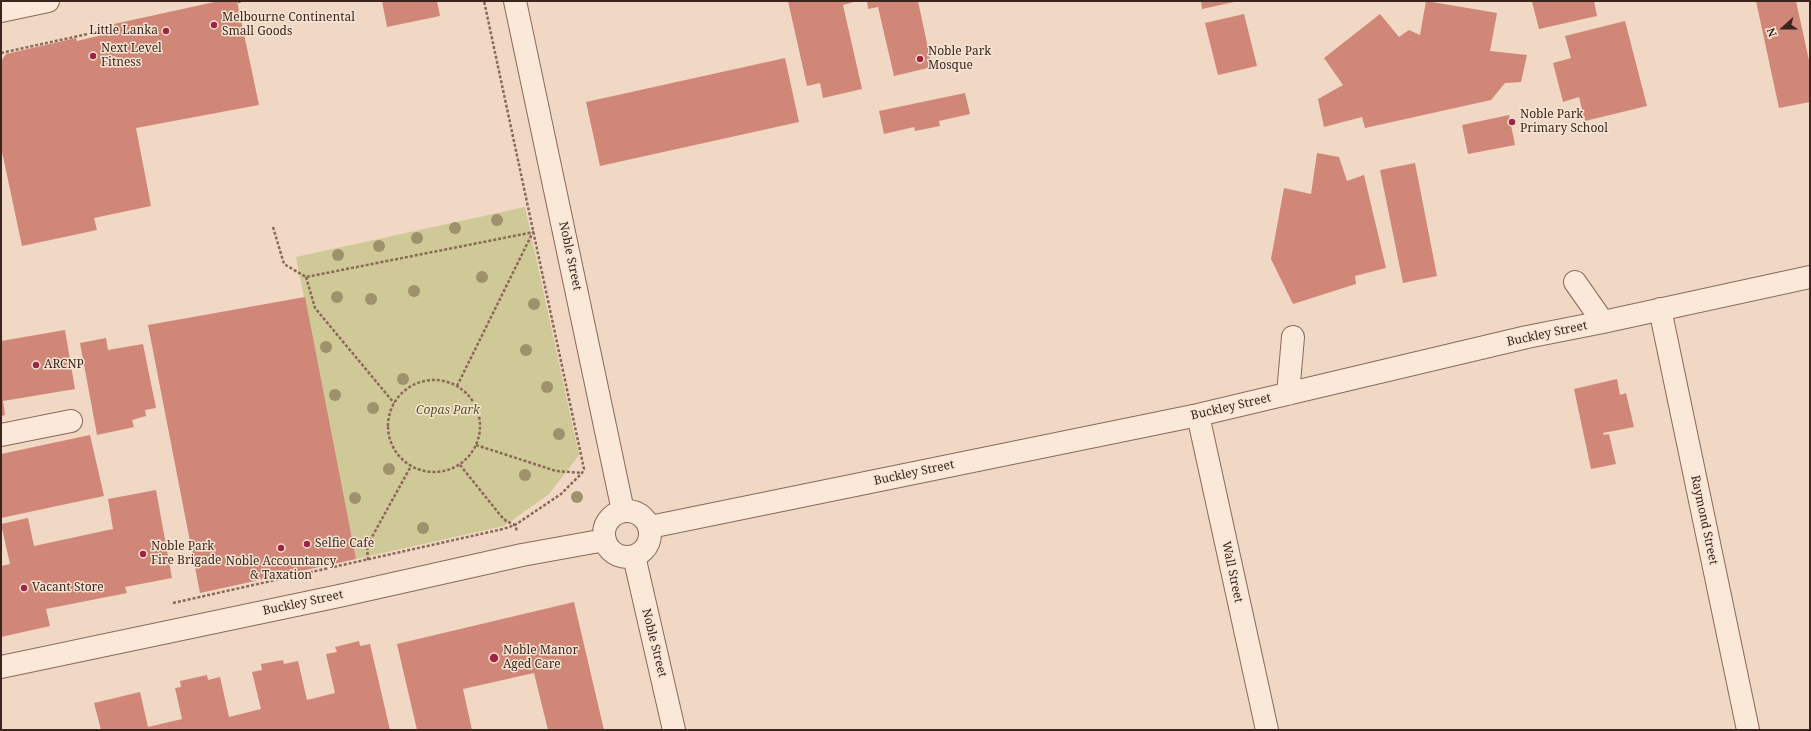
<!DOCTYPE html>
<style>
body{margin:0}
#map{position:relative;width:1811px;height:731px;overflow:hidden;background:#f0d8c4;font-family:"Noto Serif",serif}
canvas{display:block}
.frame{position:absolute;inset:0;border:2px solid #3c251e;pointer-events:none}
.north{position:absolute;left:1763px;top:8px;width:40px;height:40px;-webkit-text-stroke:3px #f7e5d4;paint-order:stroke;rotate:249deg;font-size:11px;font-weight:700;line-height:16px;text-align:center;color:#3c251e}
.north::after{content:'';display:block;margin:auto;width:14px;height:18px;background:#3c251e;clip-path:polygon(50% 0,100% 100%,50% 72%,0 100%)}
</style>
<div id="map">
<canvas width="1811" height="731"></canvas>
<div class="frame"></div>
<div class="north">N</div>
</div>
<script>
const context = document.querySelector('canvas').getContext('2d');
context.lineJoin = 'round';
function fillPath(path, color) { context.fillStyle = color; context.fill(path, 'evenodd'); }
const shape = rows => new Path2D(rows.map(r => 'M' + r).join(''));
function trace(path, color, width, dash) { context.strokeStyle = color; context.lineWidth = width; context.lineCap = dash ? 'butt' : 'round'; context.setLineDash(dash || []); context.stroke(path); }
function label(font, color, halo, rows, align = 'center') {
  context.font = font + ' "Noto Serif",serif'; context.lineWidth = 3; context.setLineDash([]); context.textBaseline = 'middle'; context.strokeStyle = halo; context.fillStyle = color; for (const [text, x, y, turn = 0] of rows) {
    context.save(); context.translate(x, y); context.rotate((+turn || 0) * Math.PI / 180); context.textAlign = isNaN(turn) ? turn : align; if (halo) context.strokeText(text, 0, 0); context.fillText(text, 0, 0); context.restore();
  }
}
fillPath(shape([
 [525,207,579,455,549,494,504,526,356,559,296,257]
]), '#cfc897');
fillPath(shape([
 [219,1,237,1,259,105,136,128,151,206,94,218,97,230,22,246,1,147,1,61,6,54,76,38,77,41,115,32,114,24],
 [382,1,437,1,440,16,387,27],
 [788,1,857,1,843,5,862,89,823,98,820,83,807,86],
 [867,1,918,1,932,67,894,76,878,7,868,9],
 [1201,1,1234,1,1234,2,1202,9],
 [1426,1,1497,13,1490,51,1527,55,1521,82,1505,83,1491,100,1365,128,1362,117,1324,127,1318,99,1343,85,1324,58,1380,14,1399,37,1409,30,1420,35],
 [1594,1,1597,16,1539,29,1532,2],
 [1756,1,1796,1,1810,65,1810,102,1779,108],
 [1244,14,1257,66,1218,75,1205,23],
 [1625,21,1647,106,1585,121,1579,97,1563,102,1553,63,1571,58,1565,36],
 [785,58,799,122,600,166,586,102],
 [965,93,970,114,939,121,940,126,915,131,914,127,884,134,879,111],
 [1509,115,1515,145,1468,154,1462,125],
 [1317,153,1339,157,1347,181,1364,175,1386,268,1355,276,1356,284,1293,304,1271,259,1284,188,1311,194],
 [1415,163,1437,276,1403,283,1380,170],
 [305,297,356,559,200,593,148,325],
 [65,330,75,389,3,401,5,415,1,416,1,341],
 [106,338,108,350,143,344,156,408,145,410,146,416,132,420,134,427,97,435,80,343],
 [1617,379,1620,395,1626,393,1634,427,1603,433,1604,435,1609,434,1616,464,1591,469,1574,389],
 [90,435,104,496,1,518,1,454],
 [156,490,172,578,125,587,127,593,46,609,50,626,1,637,1,566,10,564,1,524,28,518,34,546,113,529,108,499],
 [574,602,604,730,548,730,534,673,463,689,472,730,417,730,397,644],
 [359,641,360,646,370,644,390,730,101,730,94,703,140,692,148,727,182,719,175,688,181,687,180,681,207,675,208,680,220,677,229,717,261,709,252,672,262,670,261,664,283,660,284,664,298,661,307,700,335,693,326,654,337,652,335,647]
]), '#d08778');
const minor = shape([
 [515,1,623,511],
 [1,11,48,1],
 [1575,282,1603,322],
 [1660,309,1748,730],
 [1288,394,1293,337],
 [1198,415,1267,730],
 [1,435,71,421],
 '604 534a23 23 0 1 1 46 0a23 23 0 1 1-46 0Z',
 [650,527,1198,415,1527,337,1603,322,1810,277],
 [634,556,674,730],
 [1,667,339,596,522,555,605,540]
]);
trace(minor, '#8c6859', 24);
trace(shape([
 [238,2,241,1],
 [1,53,115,28],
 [273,227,284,264,306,277,534,232],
 [306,277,315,308,394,403],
 '388 426a46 46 0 1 1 92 0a46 46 0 1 1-92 0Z',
 [457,386,533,232],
 [476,445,556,471,582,473],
 [460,465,501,516,506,521,515,525,517,531],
 [368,560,367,546,411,466],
 [173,603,503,529,515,525,561,494,582,473,584,469,484,1]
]), '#8c6859', 2.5, [3, 2]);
trace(minor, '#fae8d8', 22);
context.fillStyle = '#9d926c';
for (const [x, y] of [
 [497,220],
 [455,228],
 [417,238],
 [379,246],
 [338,255],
 [482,277],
 [414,291],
 [337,297],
 [371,299],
 [534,304],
 [326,347],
 [526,350],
 [403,379],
 [547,387],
 [335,395],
 [373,408],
 [559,434],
 [389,469],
 [525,475],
 [577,497],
 [355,498],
 [423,528]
]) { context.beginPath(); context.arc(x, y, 6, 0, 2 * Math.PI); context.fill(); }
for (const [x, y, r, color] of [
 [214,25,4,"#9e2644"],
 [166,31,4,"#9e2644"],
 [93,56,4,"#9e2644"],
 [920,59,4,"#9e2644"],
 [1512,122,4,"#9e2644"],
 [36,365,4,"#9e2644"],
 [307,544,4,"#9e2644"],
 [281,548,4,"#9e2644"],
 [143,554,4,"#9e2644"],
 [24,588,4,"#9e2644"],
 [494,658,5,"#9e2644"]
]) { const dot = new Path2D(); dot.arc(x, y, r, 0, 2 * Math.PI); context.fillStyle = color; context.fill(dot); trace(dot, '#f7e5d4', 1.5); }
label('12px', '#3c251e', '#f7e5d4', [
 ["Melbourne Continental",222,18],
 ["Small Goods",222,32],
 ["Little Lanka",158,31,"right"],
 ["Next Level",101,49],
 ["Fitness",101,63],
 ["Noble Park",928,52],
 ["Mosque",928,66],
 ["Noble Park",1520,115],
 ["Primary School",1520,129],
 ["ARCNP",44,365],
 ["Selfie Cafe",315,544],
 ["Noble Park",151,547],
 ["Fire Brigade",151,561],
 ["Noble Accountancy",281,562,"center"],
 ["& Taxation",281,576,"center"],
 ["Vacant Store",32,588],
 ["Noble Manor",503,651],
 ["Aged Care",503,665]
], 'left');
label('12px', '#3c251e', '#f7e5d4', [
 ["Noble Street",570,256,78],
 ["Buckley Street",1547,334,-12],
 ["Buckley Street",1231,407,-13],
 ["Buckley Street",914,473,-12],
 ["Raymond Street",1704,520,78],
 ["Wall Street",1232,572,78],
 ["Buckley Street",303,603,-12],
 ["Noble Street",654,643,76]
]);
label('italic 12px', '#595924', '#f7e5d4', [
 ["Copas Park",448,411]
]);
</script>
